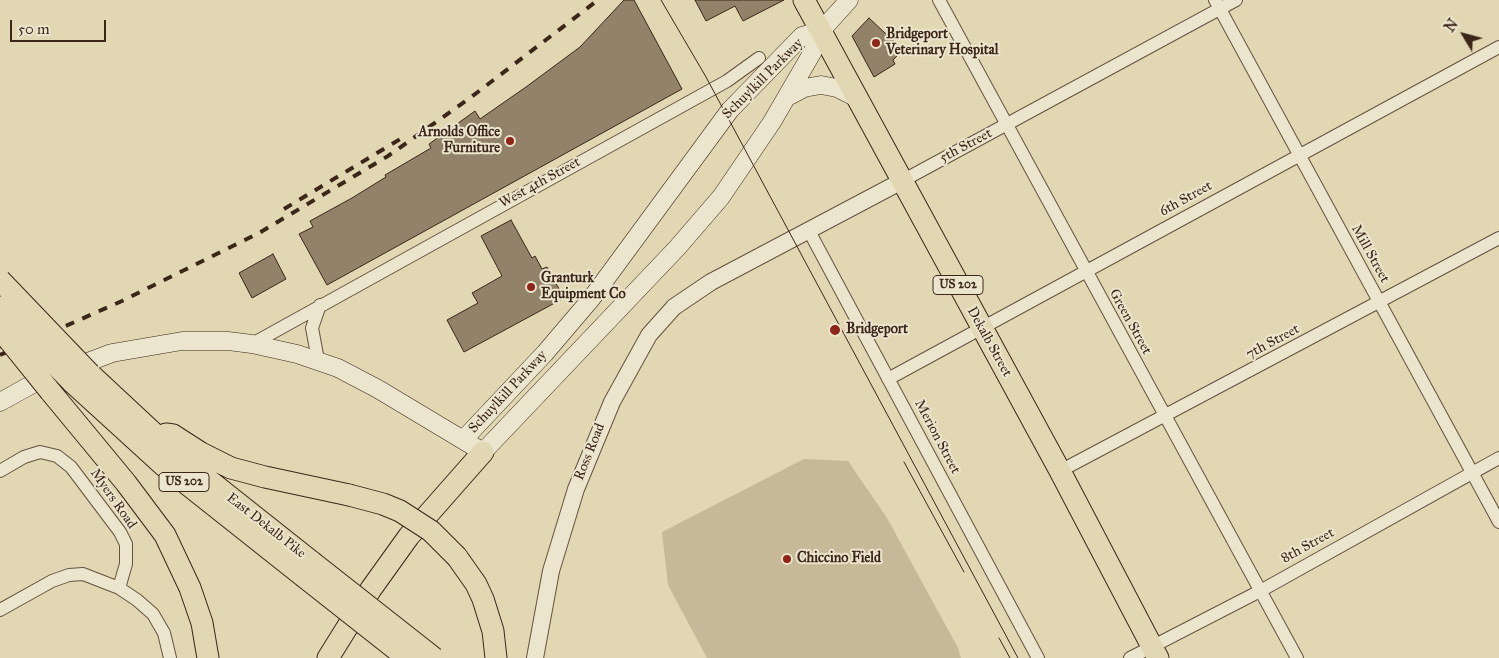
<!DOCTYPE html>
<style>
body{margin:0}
#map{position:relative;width:1499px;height:658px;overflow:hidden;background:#e1d7b2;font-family:"IM FELL Great Primer",serif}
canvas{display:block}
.north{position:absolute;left:1439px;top:10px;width:50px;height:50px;-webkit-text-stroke:4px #ece5cd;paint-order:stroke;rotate:307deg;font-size:14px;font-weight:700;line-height:20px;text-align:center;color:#3b2619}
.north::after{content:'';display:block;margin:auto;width:18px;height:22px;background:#3b2619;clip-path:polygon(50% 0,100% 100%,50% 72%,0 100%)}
.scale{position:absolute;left:10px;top:20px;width:96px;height:22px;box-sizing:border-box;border:2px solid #3b2619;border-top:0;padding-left:6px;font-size:15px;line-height:18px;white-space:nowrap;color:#3b2619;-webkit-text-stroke:4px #ece5cd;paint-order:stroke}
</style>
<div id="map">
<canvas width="1499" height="658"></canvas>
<div class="north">N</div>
<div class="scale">50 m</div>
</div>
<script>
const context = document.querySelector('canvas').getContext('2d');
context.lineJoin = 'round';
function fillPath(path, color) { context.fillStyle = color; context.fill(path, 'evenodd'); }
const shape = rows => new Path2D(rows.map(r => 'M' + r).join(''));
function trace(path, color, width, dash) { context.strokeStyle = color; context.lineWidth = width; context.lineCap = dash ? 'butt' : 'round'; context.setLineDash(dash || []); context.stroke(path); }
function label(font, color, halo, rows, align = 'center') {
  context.font = font + ' "IM FELL Great Primer",serif'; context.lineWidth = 4; context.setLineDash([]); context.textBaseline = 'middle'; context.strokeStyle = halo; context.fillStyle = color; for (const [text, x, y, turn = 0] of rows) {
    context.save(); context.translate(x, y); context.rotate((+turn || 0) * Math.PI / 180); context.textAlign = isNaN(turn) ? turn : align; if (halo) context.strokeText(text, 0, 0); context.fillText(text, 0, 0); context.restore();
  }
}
fillPath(shape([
 [804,459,848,461,887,518,958,648,961,658,707,658,668,585,662,532]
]), '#c5b998');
const building = shape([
 [624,0,634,0,682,89,327,285,299,234,313,227,310,221,352,198,386,177,385,175,431,148,429,144,475,111,480,119,526,87,580,47,624,0],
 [695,0,784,0,743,21,735,6,706,21,695,0],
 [869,18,903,50,893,60,895,64,874,77,852,36,869,18],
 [511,220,532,258,535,256,542,269,547,267,564,298,464,352,447,320,478,303,472,293,502,276,481,236,511,220],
 [273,254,286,279,252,298,239,273,273,254]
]);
fillPath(building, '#918269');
trace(building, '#3b2619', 1);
const minor = shape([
 [939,0,1297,658],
 [1215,0,1499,522],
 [902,181,1236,0],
 [809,231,1038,658],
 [252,344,727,81,759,58],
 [318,360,312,328,320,305],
 [888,379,1499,47],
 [0,471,24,457,40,452,57,456,71,467,120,532,126,544,126,564,119,588],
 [1060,471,1499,238],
 [0,610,52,581,69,575,83,574,119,588,137,600,153,614,164,633,170,658],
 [1130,658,1262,590,1499,458]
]);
const tertiary = shape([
 [535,658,551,571,576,489,612,402,649,335,674,307,711,282,902,181]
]);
const secondary = shape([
 [787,97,804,88,821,85,837,88,857,98],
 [0,402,38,381,112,353,182,341,228,341,252,344,297,354,338,368,378,389,483,452,677,248,721,197,772,122,812,53,821,31,849,0],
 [463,440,545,353,591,299,730,110,802,36,821,31]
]);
const trunk = shape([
 [804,0,1060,471,1158,658],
 [90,374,177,455,312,562],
 [72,382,163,465,303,576],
 [50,391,126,483,165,535,190,588,202,623,208,658],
 [166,434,173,435,201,453,231,468,265,477,349,495],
 [457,557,476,584,483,599,493,631,496,658],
 [328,658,371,589,409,536,483,452]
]);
trace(minor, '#64523f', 14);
trace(tertiary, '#64523f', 18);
trace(secondary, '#3b2619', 19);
trace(trunk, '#3b2619', 23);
trace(minor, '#ece5cd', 12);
trace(tertiary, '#ece5cd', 16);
trace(secondary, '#ece5cd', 18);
trace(trunk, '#e1d7b2', 21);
trace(shape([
 [661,0,706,77,1018,658],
 [904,462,964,572],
 [999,638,1010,658]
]), '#3b2619', 1);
trace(shape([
 [284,209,402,138],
 [0,347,42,329],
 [0,355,122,301,259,233,388,156,470,98,598,0]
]), '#3b2619', 4, [9, 9]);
const trunkBridge = shape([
 [0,280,90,374],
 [0,307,72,382],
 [0,329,50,391],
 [349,495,383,504,400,511,431,531,457,557],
 [312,562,434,658],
 [303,576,407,658]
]);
trace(trunkBridge, '#3b2619', 23, []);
trace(trunkBridge, '#e1d7b2', 21);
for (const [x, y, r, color] of [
 [876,43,5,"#8f2418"],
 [510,141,5,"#8f2418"],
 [531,287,5,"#8f2418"],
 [835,330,6,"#8f2418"],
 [787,559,5,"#8f2418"]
]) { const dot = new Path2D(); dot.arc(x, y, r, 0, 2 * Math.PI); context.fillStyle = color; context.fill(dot); trace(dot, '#ece5cd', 2); }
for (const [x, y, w] of [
 [958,285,50],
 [184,482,50]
]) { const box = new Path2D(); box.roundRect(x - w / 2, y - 9.5, w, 19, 4); context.fillStyle = '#ece5cd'; context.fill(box); trace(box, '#3b2619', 1); }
label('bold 12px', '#3b2619', null, [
 ["US 202",958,285],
 ["US 202",184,482]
]);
label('bold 14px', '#3b2619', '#ece5cd', [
 ["Bridgeport",886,35],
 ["Veterinary Hospital",886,51],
 ["Arnolds Office",500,133,"right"],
 ["Furniture",500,149,"right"],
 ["Granturk",541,279],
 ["Equipment Co",541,295],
 ["Bridgeport",846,330],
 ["Chiccino Field",797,559]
], 'left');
label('14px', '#3b2619', '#ece5cd', [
 ["Schuylkill Parkway",763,79,-45],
 ["5th Street",966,146,-28],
 ["West 4th Street",540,183,-29],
 ["6th Street",1186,199,-29],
 ["Mill Street",1370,254,61],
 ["Green Street",1130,322,61],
 ["Dekalb Street",989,342,61],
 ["7th Street",1273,342,-28],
 ["Schuylkill Parkway",508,392,-47],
 ["Merion Street",937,437,62],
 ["Ross Road",590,452,-68],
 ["Myers Road",113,499,55],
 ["East Dekalb Pike",266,526,38],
 ["8th Street",1308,546,-29]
]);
</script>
